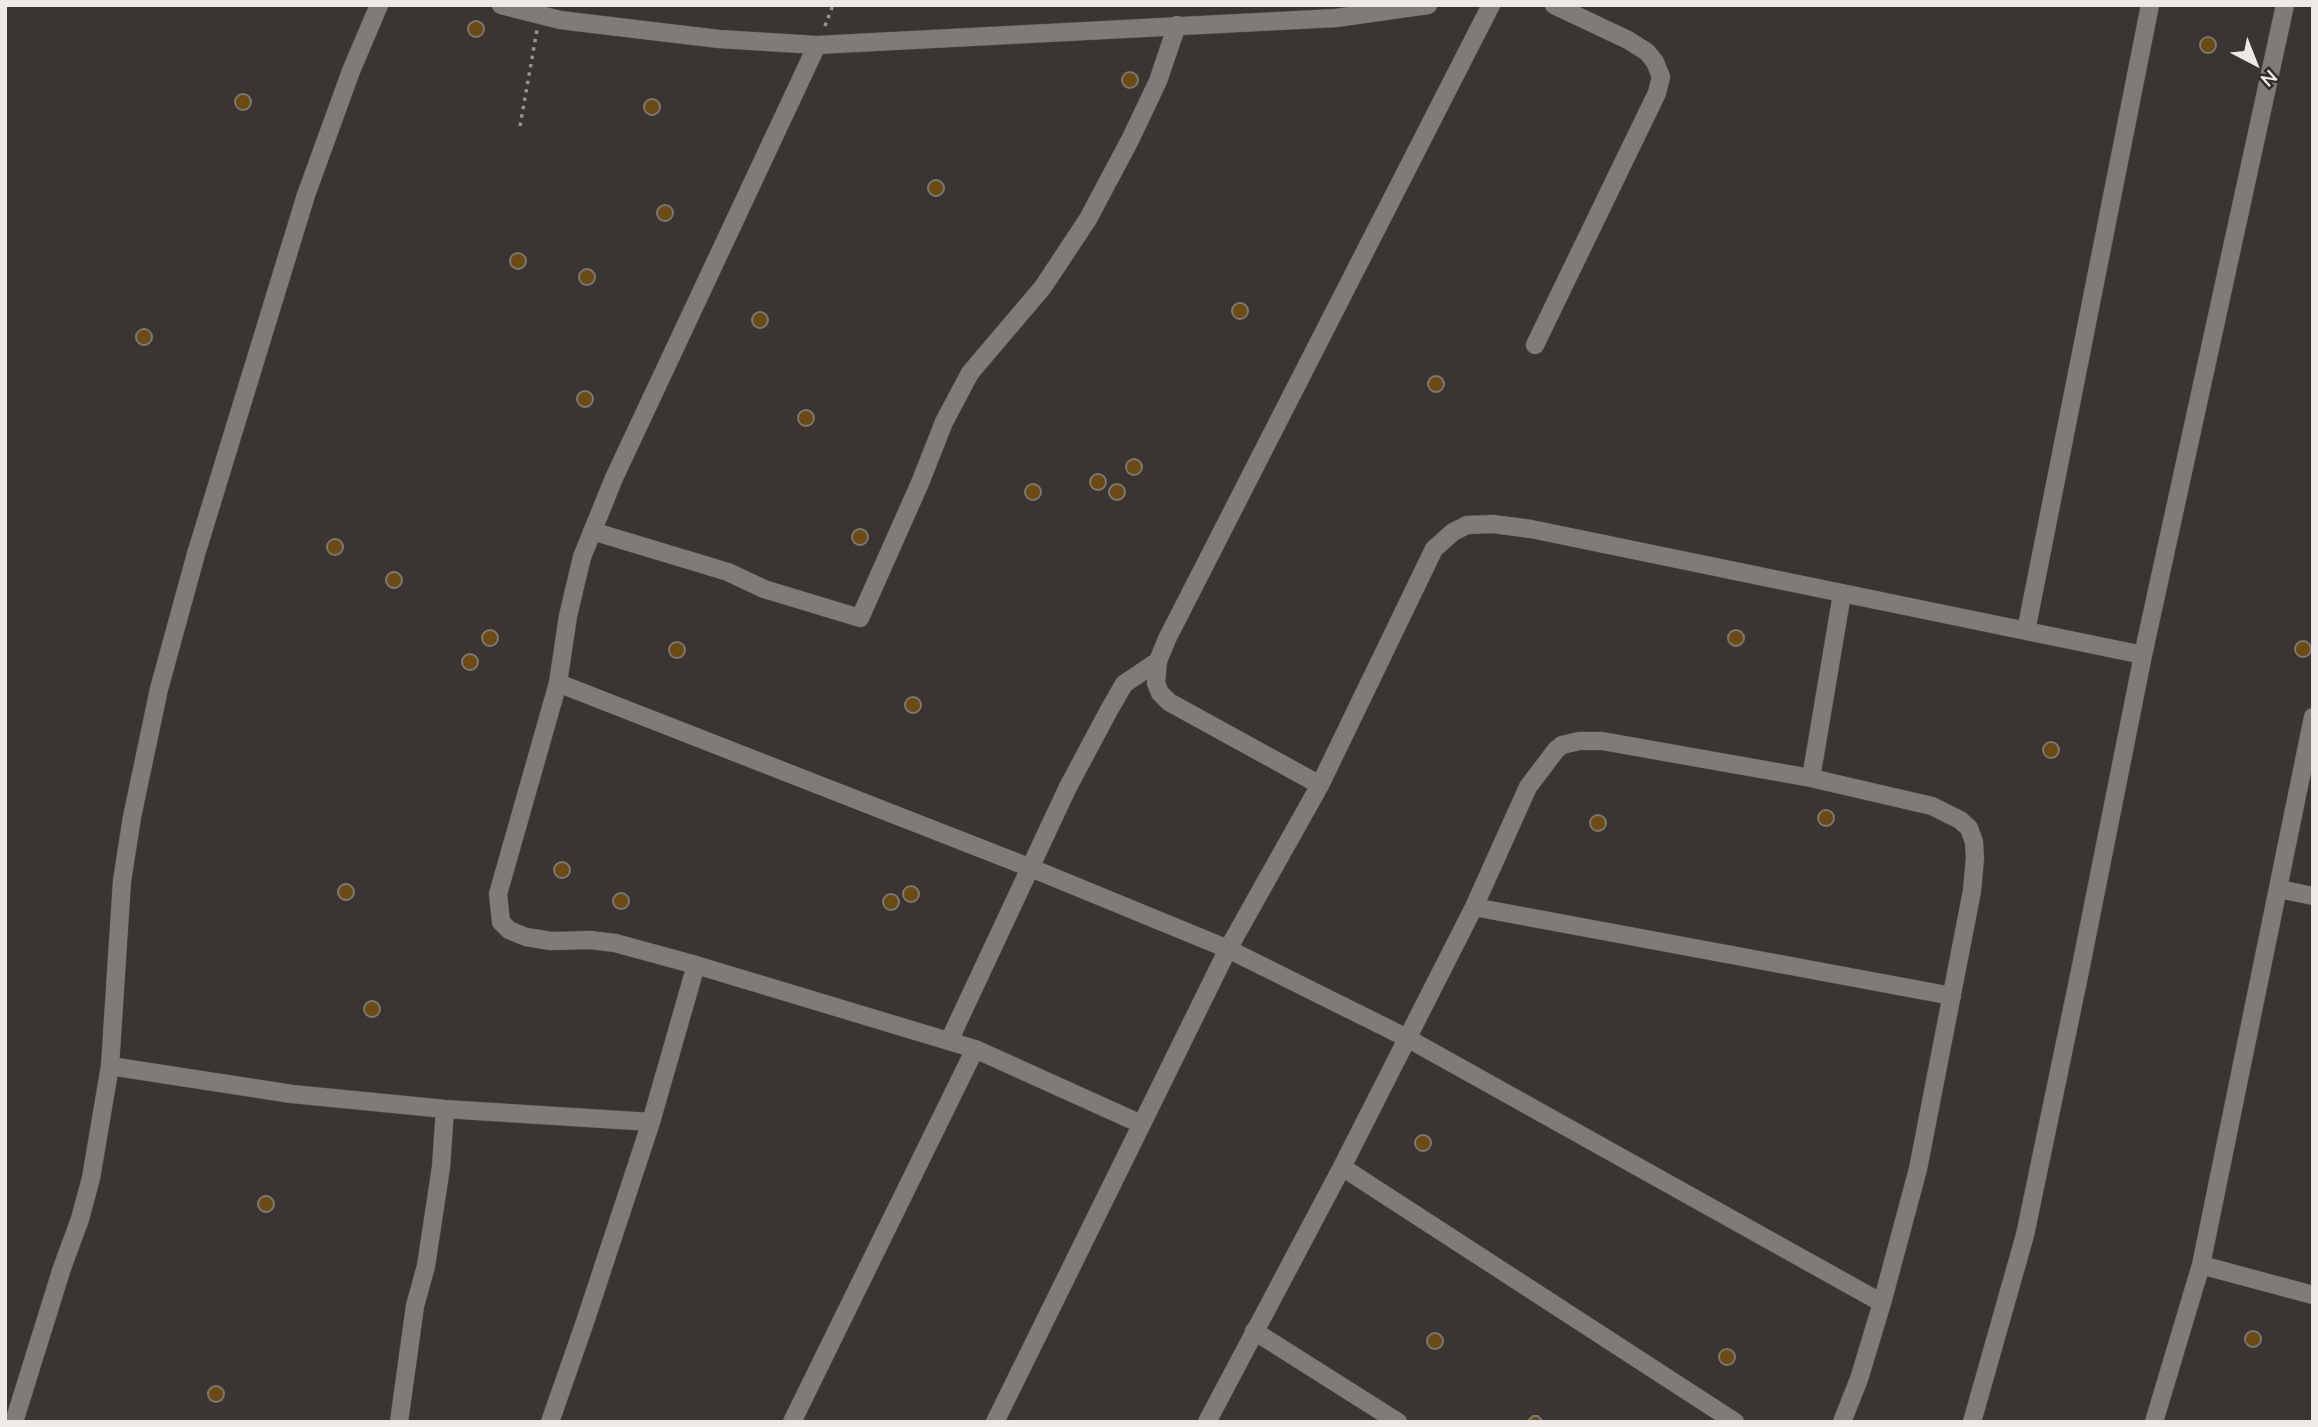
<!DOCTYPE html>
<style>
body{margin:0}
#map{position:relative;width:2318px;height:1427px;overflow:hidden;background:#3b3532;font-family:Mulish,sans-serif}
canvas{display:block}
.frame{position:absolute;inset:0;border:7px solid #ede9e7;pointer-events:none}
.north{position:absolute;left:2220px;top:28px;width:70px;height:70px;-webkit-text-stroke:5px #302b28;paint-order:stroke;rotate:138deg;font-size:19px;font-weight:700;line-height:28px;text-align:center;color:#ede9e7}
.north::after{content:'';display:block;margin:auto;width:24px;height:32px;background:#ede9e7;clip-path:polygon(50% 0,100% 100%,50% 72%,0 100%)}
</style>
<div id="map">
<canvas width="2318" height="1427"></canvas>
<div class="frame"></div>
<div class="north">N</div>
</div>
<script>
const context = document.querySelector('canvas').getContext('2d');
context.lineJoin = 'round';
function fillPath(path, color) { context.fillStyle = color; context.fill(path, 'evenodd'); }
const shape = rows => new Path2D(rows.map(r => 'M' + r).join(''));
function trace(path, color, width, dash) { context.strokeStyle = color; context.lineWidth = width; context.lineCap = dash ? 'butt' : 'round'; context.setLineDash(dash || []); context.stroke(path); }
const building = shape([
 '468 29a8 8 0 1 1 16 0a8 8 0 1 1-16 0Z',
 '2200 45a8 8 0 1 1 16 0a8 8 0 1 1-16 0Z',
 '1122 80a8 8 0 1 1 16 0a8 8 0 1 1-16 0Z',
 '235 102a8 8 0 1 1 16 0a8 8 0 1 1-16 0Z',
 '644 107a8 8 0 1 1 16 0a8 8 0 1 1-16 0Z',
 '928 188a8 8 0 1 1 16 0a8 8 0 1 1-16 0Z',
 '657 213a8 8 0 1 1 16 0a8 8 0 1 1-16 0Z',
 '510 261a8 8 0 1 1 16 0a8 8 0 1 1-16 0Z',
 '579 277a8 8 0 1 1 16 0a8 8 0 1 1-16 0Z',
 '1232 311a8 8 0 1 1 16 0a8 8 0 1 1-16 0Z',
 '752 320a8 8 0 1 1 16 0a8 8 0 1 1-16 0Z',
 '136 337a8 8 0 1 1 16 0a8 8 0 1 1-16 0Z',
 '1428 384a8 8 0 1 1 16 0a8 8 0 1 1-16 0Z',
 '577 399a8 8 0 1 1 16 0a8 8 0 1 1-16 0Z',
 '798 418a8 8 0 1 1 16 0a8 8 0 1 1-16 0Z',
 '1126 467a8 8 0 1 1 16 0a8 8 0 1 1-16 0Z',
 '1090 482a8 8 0 1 1 16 0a8 8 0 1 1-16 0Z',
 '1025 492a8 8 0 1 1 16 0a8 8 0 1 1-16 0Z',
 '1109 492a8 8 0 1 1 16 0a8 8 0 1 1-16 0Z',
 '852 537a8 8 0 1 1 16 0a8 8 0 1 1-16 0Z',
 '327 547a8 8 0 1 1 16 0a8 8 0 1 1-16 0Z',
 '386 580a8 8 0 1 1 16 0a8 8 0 1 1-16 0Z',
 '482 638a8 8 0 1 1 16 0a8 8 0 1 1-16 0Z',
 '1728 638a8 8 0 1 1 16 0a8 8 0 1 1-16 0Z',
 '2295 649a8 8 0 1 1 16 0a8 8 0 1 1-16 0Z',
 '669 650a8 8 0 1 1 16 0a8 8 0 1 1-16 0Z',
 '462 662a8 8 0 1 1 16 0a8 8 0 1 1-16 0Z',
 '905 705a8 8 0 1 1 16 0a8 8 0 1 1-16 0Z',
 '2043 750a8 8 0 1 1 16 0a8 8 0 1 1-16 0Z',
 '1818 818a8 8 0 1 1 16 0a8 8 0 1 1-16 0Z',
 '1590 823a8 8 0 1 1 16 0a8 8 0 1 1-16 0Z',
 '554 870a8 8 0 1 1 16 0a8 8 0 1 1-16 0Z',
 '338 892a8 8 0 1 1 16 0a8 8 0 1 1-16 0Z',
 '903 894a8 8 0 1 1 16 0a8 8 0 1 1-16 0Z',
 '613 901a8 8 0 1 1 16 0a8 8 0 1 1-16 0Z',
 '883 902a8 8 0 1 1 16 0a8 8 0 1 1-16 0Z',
 '364 1009a8 8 0 1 1 16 0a8 8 0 1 1-16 0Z',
 '1415 1143a8 8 0 1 1 16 0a8 8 0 1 1-16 0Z',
 '258 1204a8 8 0 1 1 16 0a8 8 0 1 1-16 0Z',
 '2245 1339a8 8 0 1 1 16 0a8 8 0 1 1-16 0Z',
 '1427 1341a8 8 0 1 1 16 0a8 8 0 1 1-16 0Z',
 '1719 1357a8 8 0 1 1 16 0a8 8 0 1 1-16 0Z',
 '208 1394a8 8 0 1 1 16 0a8 8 0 1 1-16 0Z',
 [1533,1416,1538,1416,1543,1422,1527,1422,1533,1416]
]);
fillPath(building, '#6c4a13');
trace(building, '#7b7772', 2);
const minor = shape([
 [501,5,560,20,660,32,719,39,817,45,1336,18,1428,5],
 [1535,345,1657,93,1661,77,1655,62,1647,52,1628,40,1554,5],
 [592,531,728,572,764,589,860,618,920,483,944,422,970,373,1043,287,1088,219,1130,140,1158,81,1177,25],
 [2026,631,2150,5],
 [558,683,1031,868,1228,949,1407,1038,1882,1303],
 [1811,778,1842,594],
 [1320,785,1169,702,1160,693,1156,683,1158,661,1167,639,1491,5],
 [2279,889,2313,896],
 [1474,907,1952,996],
 [696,965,615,943,590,940,551,941,526,937,509,930,501,922,498,894,558,683,568,616,582,557,614,478,817,45],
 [949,1041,1068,787,1108,712,1124,684,1158,661],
 [110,1066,292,1094,445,1109,651,1122],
 [1342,1167,1735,1422],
 [2201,1265,2313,1295],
 [1254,1331,1398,1422],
 [14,1422,62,1268,80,1219,91,1178,110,1066,122,881,132,817,159,689,196,554,306,195,351,71,379,5],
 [399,1422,415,1306,426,1266,441,1167,445,1109],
 [550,1422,585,1322,651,1122,696,965,975,1049],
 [792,1422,975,1049,1141,1124],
 [995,1422,1228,949,1320,785,1434,549,1453,532,1467,525,1493,524,1531,529,2143,655],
 [1207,1422,1342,1167,1474,907,1528,787,1556,750,1562,745,1579,741,1602,741,1811,778,1932,806,1960,820,1969,828,1974,842,1975,858,1972,891,1918,1169,1882,1303,1859,1379,1842,1422],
 [1972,1422,2025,1235,2080,971,2143,655,2285,5],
 [2154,1422,2201,1265,2313,717]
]);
trace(minor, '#57524f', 19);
trace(shape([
 [825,26,833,5],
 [520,126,537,30]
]), '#979290', 3.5, [3.5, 5]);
trace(minor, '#817b78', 18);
</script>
